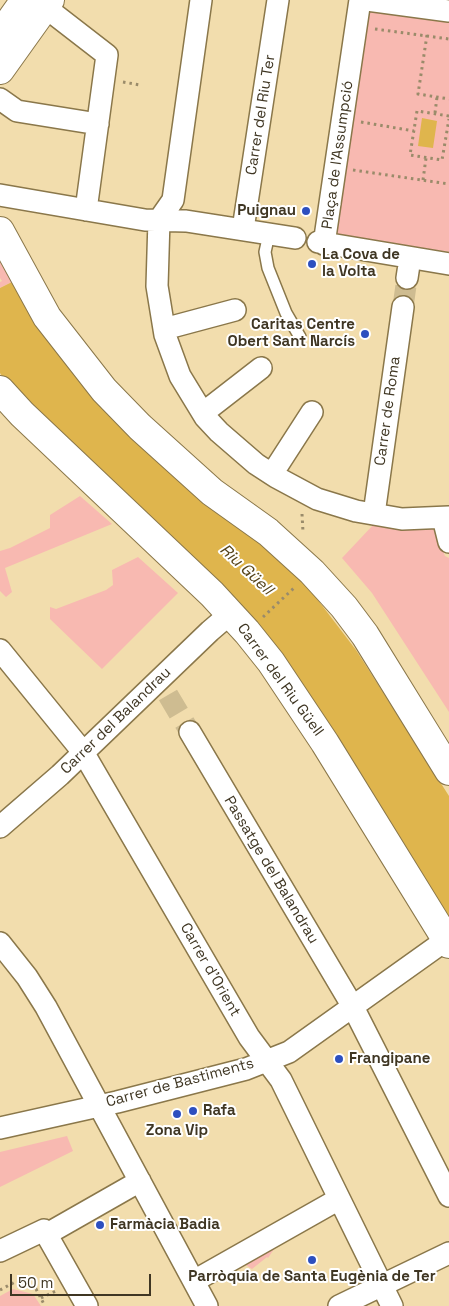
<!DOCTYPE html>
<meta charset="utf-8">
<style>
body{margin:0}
#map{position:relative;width:449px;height:1306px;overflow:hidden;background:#f2ddad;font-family:"Space Grotesk",sans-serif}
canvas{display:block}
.scale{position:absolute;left:10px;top:1274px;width:141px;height:22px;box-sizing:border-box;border:2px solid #3f3623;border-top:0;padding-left:6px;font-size:15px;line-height:18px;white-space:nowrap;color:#3f3623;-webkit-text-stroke:4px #fff;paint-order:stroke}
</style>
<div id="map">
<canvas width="449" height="1306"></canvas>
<div class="scale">50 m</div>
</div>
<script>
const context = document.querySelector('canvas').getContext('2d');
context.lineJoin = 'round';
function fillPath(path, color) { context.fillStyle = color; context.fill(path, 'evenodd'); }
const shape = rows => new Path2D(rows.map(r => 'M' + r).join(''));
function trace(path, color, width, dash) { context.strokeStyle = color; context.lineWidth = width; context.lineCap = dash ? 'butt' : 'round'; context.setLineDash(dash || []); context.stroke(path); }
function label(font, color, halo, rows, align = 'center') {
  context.font = font + ' "Space Grotesk",sans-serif'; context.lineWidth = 4; context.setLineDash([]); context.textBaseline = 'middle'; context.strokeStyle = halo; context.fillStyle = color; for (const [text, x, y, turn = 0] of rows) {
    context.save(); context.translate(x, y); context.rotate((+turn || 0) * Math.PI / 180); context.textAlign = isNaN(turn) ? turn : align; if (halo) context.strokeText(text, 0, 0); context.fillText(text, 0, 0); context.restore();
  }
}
fillPath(shape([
 [369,11,449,23,449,252,335,235],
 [0,256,14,281,0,288,0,282,2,281,0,278],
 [80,496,112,524,5,568,12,592,6,597,0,591,0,551,10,548,50,528,50,515],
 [374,524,434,526,445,556,449,558,449,712,372,593,342,558],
 [138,557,178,593,102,669,50,619,50,607,56,609,106,590,113,585,112,570],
 [67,1136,73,1151,0,1187,0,1152],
 [289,1227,268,1258,267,1257,252,1269,233,1257],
 [13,1289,33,1294,41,1306,0,1306,0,1296]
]), '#f8b9b1');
fillPath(shape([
 [422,118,437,121,433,148,418,146],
 [14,281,311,591,356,650,449,796,449,924,302,690,7,384,0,373,0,288]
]), '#dfb54d');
trace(shape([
 [403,307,407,278],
 [168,695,190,732]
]), '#cebc91', 21, [21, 11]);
const lane = shape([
 [269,234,265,252,268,268,286,313,300,337]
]);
const street = shape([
 [367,0,449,11],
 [45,7,107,55,86,210],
 [0,99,17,111,98,124],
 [0,195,145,220,186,221,295,238],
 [159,220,157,286,165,335,180,376,205,417,219,432,256,464,276,477,317,499,356,511,402,519,449,517],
 [159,220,173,200,201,0],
 [243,229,278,0],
 [318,242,449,264],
 [324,244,360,0],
 [407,278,410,258],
 [164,329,235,310],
 [203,413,261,368],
 [272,474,312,412],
 [374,514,403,307],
 [443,518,449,542],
 [0,650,83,752,249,1037,281,1080,392,1306],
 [190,732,353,1007,449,1196],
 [0,827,60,775,210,631,231,613],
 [0,943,27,977,46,1007,207,1306],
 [0,1128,117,1102,246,1069,289,1052,446,940],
 [47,1234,140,1181],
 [0,1251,44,1230,87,1306],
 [194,1281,339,1199],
 [339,1306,449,1253]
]);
const secondary = shape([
 [0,35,25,0],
 [0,70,50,0],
 [0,231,47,317,104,390,140,427,212,492,268,532,312,572,344,607,365,635,449,771],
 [0,390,22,414,212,594,247,632,271,662,325,743,449,944]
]);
trace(lane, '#8a774a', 14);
trace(street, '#8a774a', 24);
trace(secondary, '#8a774a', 30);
trace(shape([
 [375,29,449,39],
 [427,35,418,94,449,99],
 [123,82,140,85],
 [435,113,437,97],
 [449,116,417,111,410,155,442,160,449,119],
 [361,122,414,131],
 [353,170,449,184],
 [423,180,426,158],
 [302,514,303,532],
 [263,617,295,587],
 [0,1290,15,1282,36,1289,45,1306],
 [41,1298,56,1291]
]), '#9a8b6a', 3, [2.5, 4]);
trace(lane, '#fff', 11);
trace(street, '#fff', 21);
trace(secondary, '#fff', 28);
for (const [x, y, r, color] of [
 [306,211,5,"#2d4fbf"],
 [312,264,5,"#2d4fbf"],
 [365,334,5,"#2d4fbf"],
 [339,1059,5,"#2d4fbf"],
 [193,1111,5,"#2d4fbf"],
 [177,1114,5,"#2d4fbf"],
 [100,1225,5,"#2d4fbf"],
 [312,1260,5,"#2d4fbf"]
]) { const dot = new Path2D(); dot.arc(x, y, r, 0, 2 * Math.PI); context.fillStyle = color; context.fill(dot); trace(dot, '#fff', 2); }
label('15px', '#3f3623', '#fff', [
 ["Carrer del Riu Ter",261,115,-81],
 ["Plaça de l'Assumpció",338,155,-82],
 ["Carrer de Roma",388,411,-82],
 ["Carrer del Riu Güell",280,680,54],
 ["Carrer del Balandrau",116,721,-44],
 ["Passatge del Balandrau",271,870,59],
 ["Carrer d'Orient",210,970,60],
 ["Carrer de Bastiments",180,1083,-15]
]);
label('bold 15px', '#3f3623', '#fff', [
 ["Puignau",296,211,"right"],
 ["La Cova de",322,255],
 ["la Volta",322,272],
 ["Caritas Centre",355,325,"right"],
 ["Obert Sant Narcís",355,342,"right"],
 ["Frangipane",349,1059],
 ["Rafa",203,1111],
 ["Zona Vip",177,1131,"center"],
 ["Farmàcia Badia",110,1225],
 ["Parròquia de Santa Eugènia de Ter",312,1277,"center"]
], 'left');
label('italic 16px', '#56441a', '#fff', [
 ["Riu Güell",246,570,43]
]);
</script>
